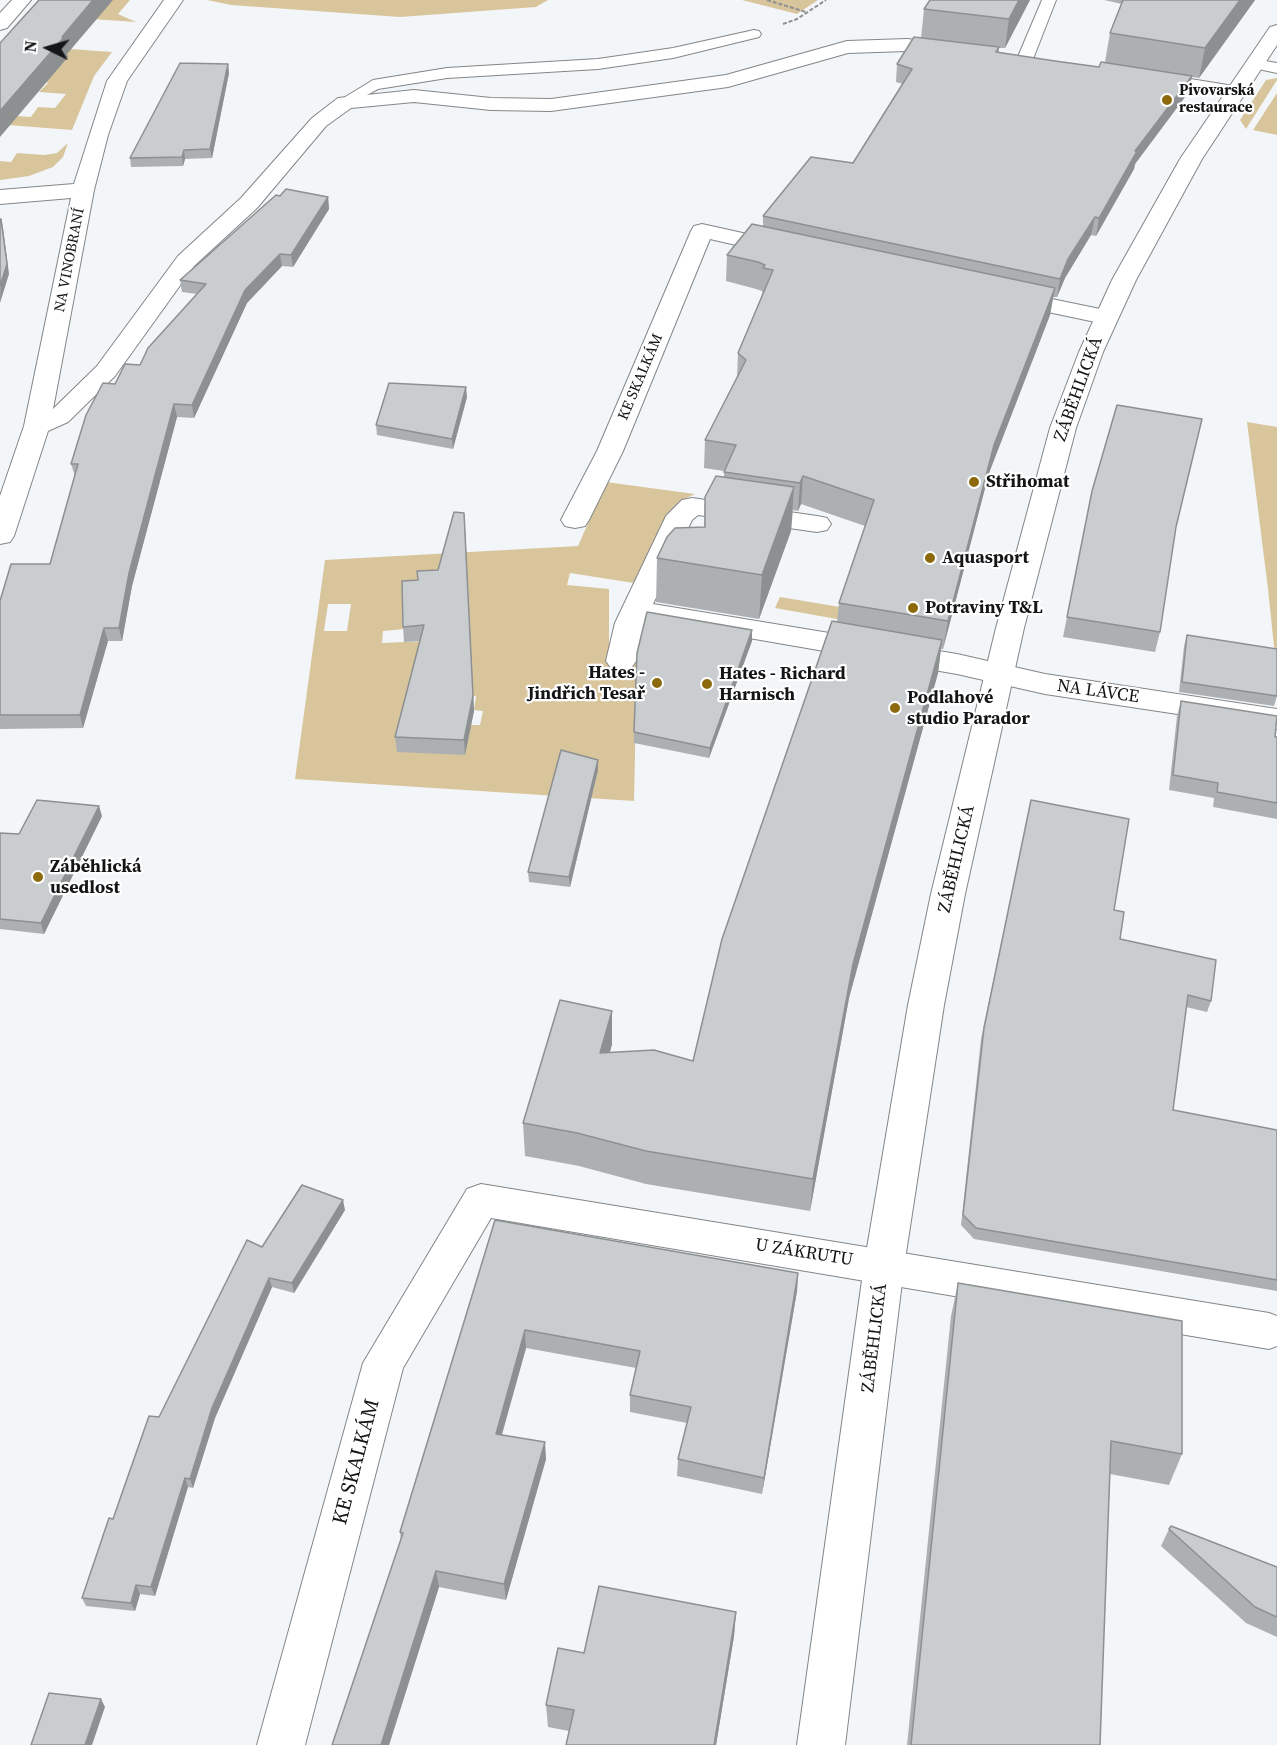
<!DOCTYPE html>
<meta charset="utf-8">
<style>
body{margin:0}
#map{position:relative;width:1277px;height:1745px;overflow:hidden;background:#f3f6f9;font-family:"Source Serif 4",serif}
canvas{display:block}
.north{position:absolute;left:18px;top:18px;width:60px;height:60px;-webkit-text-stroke:4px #fff;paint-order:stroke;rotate:275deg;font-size:16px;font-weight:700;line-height:24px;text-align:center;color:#141516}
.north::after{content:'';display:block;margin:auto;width:21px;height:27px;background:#141516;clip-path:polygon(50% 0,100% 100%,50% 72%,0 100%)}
</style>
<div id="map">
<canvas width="1277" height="1745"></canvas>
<div class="north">N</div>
</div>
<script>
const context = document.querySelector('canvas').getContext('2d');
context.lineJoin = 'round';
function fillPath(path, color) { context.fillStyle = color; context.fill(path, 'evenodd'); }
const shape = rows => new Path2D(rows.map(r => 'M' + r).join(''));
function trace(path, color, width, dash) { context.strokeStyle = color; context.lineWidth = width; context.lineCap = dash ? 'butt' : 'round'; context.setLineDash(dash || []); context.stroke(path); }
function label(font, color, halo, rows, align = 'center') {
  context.font = font + ' "Source Serif 4",serif'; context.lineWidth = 4.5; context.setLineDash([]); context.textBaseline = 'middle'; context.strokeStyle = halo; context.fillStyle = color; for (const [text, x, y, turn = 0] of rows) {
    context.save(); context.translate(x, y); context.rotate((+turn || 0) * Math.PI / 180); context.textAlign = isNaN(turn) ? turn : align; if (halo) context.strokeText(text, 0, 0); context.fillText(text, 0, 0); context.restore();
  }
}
fillPath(shape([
 [38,0,130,0,118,14,136,22,46,16,34,29,13,28,28,11,49,12,54,4,35,4],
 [207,0,548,0,536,7,400,17,231,5],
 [742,0,818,0,797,14],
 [70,49,112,52,94,76,72,130,8,125,18,116,31,117,38,107,55,108,66,94,39,92,48,83,46,82],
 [1277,78,1277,80,1246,129,1240,120,1266,80],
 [1277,93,1277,135,1253,130],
 [68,143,63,157,53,167,29,176,0,180,0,161,11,162,17,153,44,155,57,153],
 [1247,422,1277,427,1277,675,1268,589],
 [606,482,695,494,680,501,669,514,640,584,570,573,567,585,609,589,609,660,637,661,634,801,295,779,325,560,578,546],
 [468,584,470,639,382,643,383,631,404,629,419,586],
 [328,604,351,604,347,631,324,631],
 [459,695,476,696,474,710,483,711,480,725,471,725],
 [780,597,852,609,848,621,775,608]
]), '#d9c59c');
const service = shape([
 [1042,0,1056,0,1033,59,1030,62,1020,62,1017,59,1042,0],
 [754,30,759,31,761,34,759,37,673,58,598,69,447,78,378,89,345,107,337,102,373,80,447,68,598,59,673,48,754,30],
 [1254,59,1277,63,1277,73,1249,67,1246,64,1249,61,1254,59]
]);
const minor = shape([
 [12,0,31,0,7,28,0,30,0,13,12,0],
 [164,0,183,0,127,81,108,135,94,190,53,409,97,366,178,256,241,198,312,118,338,98,414,90,491,98,551,99,726,75,847,41,907,39,954,44,964,50,954,56,907,51,848,53,728,87,551,111,491,110,414,102,351,108,326,126,257,208,194,266,115,376,68,422,48,431,14,536,10,542,0,544,0,496,24,426,71,198,0,204,0,190,74,184,107,81,164,0],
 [1147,72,1234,86,1241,88,1244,92,1241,96,1234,98,1140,82,1137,78,1140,74,1147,72],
 [702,224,792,244,795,249,792,254,784,256,710,239,623,451,589,520,585,526,575,528,565,526,561,520,597,451,691,231,694,226,702,224],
 [1008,290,1105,310,1113,312,1117,317,1113,322,1105,324,1000,302,996,297,1000,292,1008,290],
 [692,498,817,516,827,518,831,524,827,530,817,532,698,515,692,520,653,604,957,654,1045,674,1277,709,1277,729,1045,694,957,674,645,620,636,661,631,668,621,671,611,668,606,661,615,623,666,516,682,500,692,498],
 [481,1184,1269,1313,1277,1316,1277,1346,1269,1349,491,1218,403,1368,305,1745,257,1745,363,1363,467,1189,481,1184]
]);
const tertiary = shape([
 [1277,25,1277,45,1202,159,1136,280,1103,352,1076,428,1024,628,965,894,944,1005,904,1266,845,1745,797,1745,864,1266,908,1005,931,894,996,628,1050,428,1079,352,1112,280,1180,159,1270,27,1277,25]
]);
trace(service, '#838688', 2);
trace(minor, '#838688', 2);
trace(tertiary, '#838688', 2);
trace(shape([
 [767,0,806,12],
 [783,24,797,19,826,0]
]), '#8d8f91', 2, [4, 2]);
fillPath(service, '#fff');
fillPath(minor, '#fff');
fillPath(tertiary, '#fff');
fillPath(shape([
 [930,0,1030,0,1005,48,999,48,999,53,1099,67,1105,62,1110,33,1122,4,1104,0,1255,0,1199,78,1192,77,1188,93,1135,164,1134,169,1096,236,1091,235,1065,278,1057,297,1053,297,1050,315,989,473,943,649,941,649,938,673,849,998,810,1211,646,1184,579,1166,525,1156,523,1123,612,1011,612,1044,610,1052,693,1061,837,622,839,603,865,526,801,504,798,511,793,510,791,531,759,619,656,602,657,558,704,527,705,497,724,477,724,471,704,468,705,440,737,379,738,353,763,295,762,291,756,289,726,281,727,255,763,226,763,216,853,163,903,84,896,82,897,64,921,38,924,9],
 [228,64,229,73,212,158,185,159,183,166,131,167,130,158],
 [280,196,328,197,329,209,293,267,282,266,247,303,194,418,177,417,132,586,122,641,108,641,83,728,0,729,0,601,50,564,75,476,71,464,115,384,140,365,197,294,182,292,180,280],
 [467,397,453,449,377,435,376,425],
 [1092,491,1176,528,1160,632,1155,652,1063,637],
 [465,528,474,711,465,755,397,752,395,737,420,641,404,642,403,627],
 [1187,635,1277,696,1274,706,1179,692,1184,646],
 [752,641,709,758,634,743,634,732],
 [1181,701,1277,737,1277,819,1213,807,1214,798,1169,790,1177,716],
 [598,770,570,887,529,882,528,872],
 [1031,800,1114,910,1120,939,1211,1001,1207,1012,1186,1007,1173,1110,1277,1130,1277,1291,974,1239,961,1225,981,1039],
 [102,816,44,934,0,929,0,833,19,834],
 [345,1210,294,1293,272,1287,215,1418,193,1488,188,1487,155,1596,140,1594,135,1611,86,1606,82,1598,113,1519,159,1417,262,1247],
 [495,1220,798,1273,797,1291,762,1494,677,1476,678,1459,687,1423,630,1412,630,1395,636,1368,526,1348,502,1435,546,1459,506,1600,439,1587,389,1745,332,1745,401,1540,400,1532],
 [958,1283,1182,1454,1169,1485,1110,1474,1100,1745,907,1745,951,1316],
 [1169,1529,1277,1567,1277,1637,1246,1623,1161,1546],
 [736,1612,734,1636,716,1745,566,1745,569,1731,548,1727,546,1705]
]), '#adb0b2');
fillPath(shape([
 [93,0,113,0,67,54,68,57,0,137,0,111],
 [1019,0,1030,0,1005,48,1009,19],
 [1240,0,1255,0,1199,78,1205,48],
 [228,64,229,73,212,158,210,149],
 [1192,76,1188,93,1135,164,1134,169,1096,236,1099,218,1135,151],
 [184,150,185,159,183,166,182,157],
 [328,197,329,209,293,267,291,255],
 [1095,217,1091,235,1065,278,1057,297,1060,279,1068,259],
 [1,219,3,228,9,274,0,303],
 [280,254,282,266,247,303,194,418,192,405,245,290],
 [1055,288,1050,315,989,473,943,649,948,621,994,445],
 [466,387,467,397,453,449,452,439],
 [174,404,177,417,132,586,122,641,119,628,129,573],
 [803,476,801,504,798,511,800,483],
 [794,487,791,531,759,619,762,575],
 [464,513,474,711,465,755,464,740],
 [104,628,108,641,83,728,80,715],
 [752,630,752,641,709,758,710,748],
 [942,640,938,673,849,998,810,1211,813,1179,853,964],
 [598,760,598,770,570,887,569,877],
 [99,806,102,816,44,934,41,923],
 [612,1011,612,1044,601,1086,600,1053],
 [343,1200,345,1210,294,1293,292,1283],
 [798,1273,797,1291,762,1494,764,1478],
 [269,1278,272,1287,215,1418,193,1488,190,1479,212,1408],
 [525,1330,526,1348,497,1451,496,1434],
 [545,1442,546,1459,506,1600,504,1584],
 [185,1478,188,1487,155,1596,151,1587],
 [436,1571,439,1587,389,1745,381,1745],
 [136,1585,140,1594,135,1611,131,1603],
 [736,1612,734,1636,716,1745,714,1745],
 [101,1699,105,1707,92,1745,85,1745]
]), '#8d9091');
const building = shape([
 [39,0,93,0,62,37,64,37,0,111,0,43,39,0],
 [930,0,1019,0,1009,19,924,9,930,0],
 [1123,0,1240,0,1205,48,1110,33,1123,0],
 [914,37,999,47,996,52,1055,61,1099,67,1101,62,1192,76,1135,151,1137,151,1099,218,1095,217,1068,259,1060,279,763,216,811,157,853,163,912,69,897,64,914,37],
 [180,63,228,64,210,149,184,150,182,157,130,158,180,63],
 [286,189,328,197,291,255,280,254,245,290,192,405,174,404,129,573,119,628,104,628,80,715,0,715,0,601,11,564,50,564,78,464,71,464,86,415,103,383,115,384,125,364,140,365,148,348,206,284,180,280,276,195,280,196,286,189],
 [0,219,1,219,7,264,0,286,0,219],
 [752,224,1055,288,994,445,948,621,839,603,874,500,803,476,800,483,724,472,736,445,705,440,746,360,738,353,773,270,763,268,765,265,758,262,727,255,752,224],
 [389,383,466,387,452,439,376,425,389,383],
 [1117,405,1202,419,1176,527,1160,632,1067,617,1092,491,1117,405],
 [716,476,794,487,762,575,657,558,667,537,675,528,705,527,705,497,716,476],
 [454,512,464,513,473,696,464,740,395,737,424,625,403,627,402,581,418,580,417,571,438,570,454,512],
 [647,612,752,630,710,748,634,732,637,653,647,612],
 [832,621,942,640,853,964,813,1179,646,1151,577,1133,523,1123,560,1000,612,1011,600,1053,654,1050,693,1061,722,939,832,621],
 [1187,635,1277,649,1277,696,1182,682,1187,635],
 [1181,701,1277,716,1275,737,1277,737,1277,803,1217,792,1218,783,1173,775,1181,701],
 [561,750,598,760,569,877,528,872,561,750],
 [37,800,99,806,41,923,0,919,0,833,19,834,37,800],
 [1031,800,1129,819,1114,910,1124,912,1120,939,1216,960,1211,1001,1188,995,1173,1110,1277,1130,1277,1280,976,1228,963,1215,984,1028,1031,800],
 [302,1185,343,1200,292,1283,269,1278,212,1408,190,1479,185,1478,151,1587,136,1585,131,1603,82,1598,109,1518,113,1519,149,1416,159,1417,247,1240,262,1247,302,1185],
 [495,1220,798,1273,764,1478,678,1459,691,1407,630,1395,640,1351,525,1330,496,1434,545,1442,504,1584,436,1571,381,1745,332,1745,403,1533,400,1532,495,1220],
 [958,1283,1182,1321,1182,1454,1111,1441,1100,1745,911,1745,958,1283],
 [1171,1526,1277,1567,1277,1617,1255,1607,1169,1529,1171,1526],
 [599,1586,736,1612,714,1745,566,1745,574,1710,546,1705,558,1648,584,1653,599,1586],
 [49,1693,101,1699,85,1745,31,1745,49,1693]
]);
fillPath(building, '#c9cdcf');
trace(building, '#8d9091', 1.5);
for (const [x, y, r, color] of [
 [1167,100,6,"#8c6a0c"],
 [974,482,6,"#8c6a0c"],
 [930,558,6,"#8c6a0c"],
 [913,608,6,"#8c6a0c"],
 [657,683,6,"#8c6a0c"],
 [707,684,6,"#8c6a0c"],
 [895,708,6,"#8c6a0c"],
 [38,877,6,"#8c6a0c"]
]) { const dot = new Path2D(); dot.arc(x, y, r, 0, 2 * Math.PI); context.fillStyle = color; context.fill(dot); trace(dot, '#fff', 2); }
label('bold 15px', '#141516', '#fff', [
 ["Pivovarská",1179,91],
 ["restaurace",1179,108]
], 'left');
label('15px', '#141516', '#fff', [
 ["NA VINOBRANÍ",70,260,-79],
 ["KE SKALKÁM",641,377,-67]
]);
label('18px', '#141516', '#fff', [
 ["ZÁBĚHLICKÁ",1079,389,-70],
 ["NA LÁVCE",1098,692,8],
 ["ZÁBĚHLICKÁ",957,859,-77],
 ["U ZÁKRUTU",804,1253,9],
 ["ZÁBĚHLICKÁ",875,1338,-83]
]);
label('bold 18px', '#141516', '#fff', [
 ["Střihomat",986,482],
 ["Aquasport",942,558],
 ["Potraviny T&L",925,608],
 ["Hates -",645,673,"right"],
 ["Jindřich Tesař",645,694,"right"],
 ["Hates - Richard",719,674],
 ["Harnisch",719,695],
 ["Podlahové",907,698],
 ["studio Parador",907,719],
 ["Záběhlická",50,867],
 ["usedlost",50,888]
], 'left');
label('21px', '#141516', '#fff', [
 ["KE SKALKÁM",357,1462,-75]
]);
</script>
